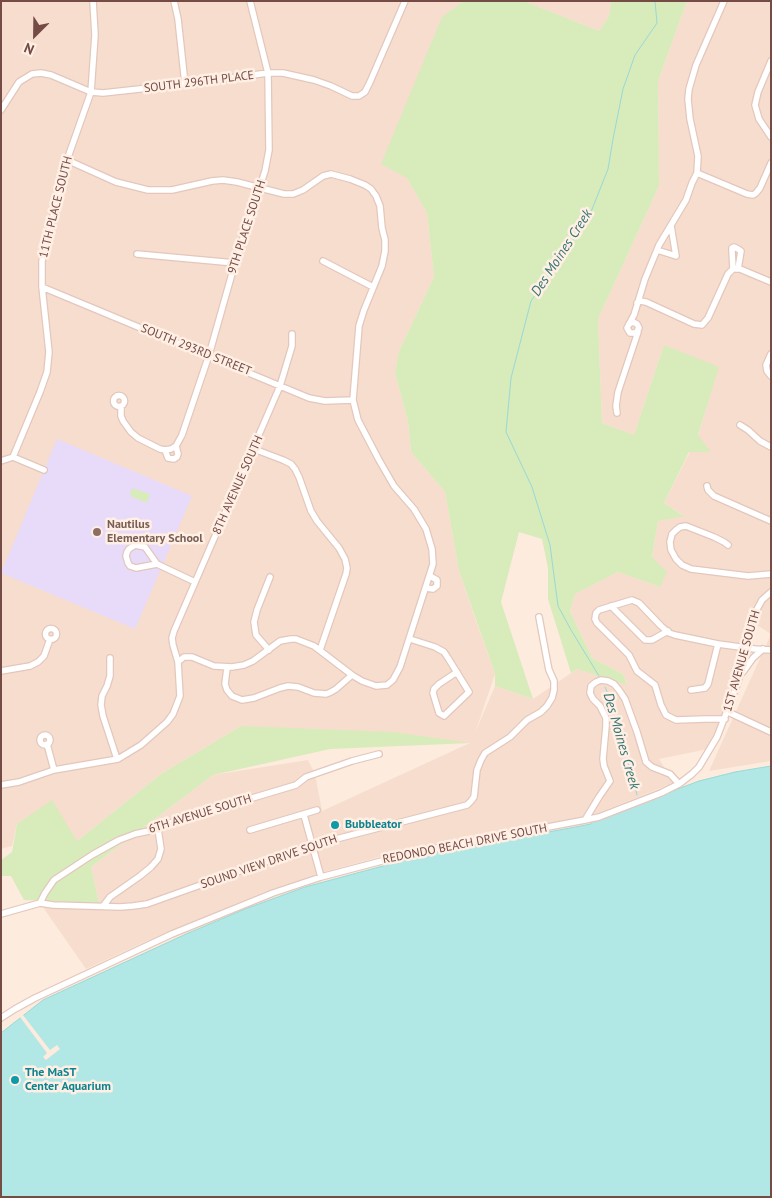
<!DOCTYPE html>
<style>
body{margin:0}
#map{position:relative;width:772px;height:1198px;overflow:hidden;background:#fdebdd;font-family:"PT Sans",sans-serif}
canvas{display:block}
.frame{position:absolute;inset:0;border:2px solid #744c45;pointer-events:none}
.north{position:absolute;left:10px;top:10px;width:50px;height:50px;-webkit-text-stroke:4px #ffefe4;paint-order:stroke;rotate:203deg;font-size:14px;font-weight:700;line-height:20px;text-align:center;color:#744c45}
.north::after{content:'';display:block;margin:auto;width:18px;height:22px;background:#744c45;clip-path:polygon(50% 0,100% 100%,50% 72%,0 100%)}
</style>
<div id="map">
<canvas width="772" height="1198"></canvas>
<div class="frame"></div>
<div class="north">N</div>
</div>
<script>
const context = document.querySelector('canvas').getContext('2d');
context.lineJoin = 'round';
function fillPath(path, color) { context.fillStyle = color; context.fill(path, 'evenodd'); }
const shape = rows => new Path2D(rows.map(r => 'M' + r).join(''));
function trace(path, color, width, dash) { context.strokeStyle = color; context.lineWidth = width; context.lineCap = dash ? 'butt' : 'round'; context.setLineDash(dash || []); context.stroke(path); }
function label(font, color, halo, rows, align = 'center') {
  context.font = font + ' "PT Sans",sans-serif'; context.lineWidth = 5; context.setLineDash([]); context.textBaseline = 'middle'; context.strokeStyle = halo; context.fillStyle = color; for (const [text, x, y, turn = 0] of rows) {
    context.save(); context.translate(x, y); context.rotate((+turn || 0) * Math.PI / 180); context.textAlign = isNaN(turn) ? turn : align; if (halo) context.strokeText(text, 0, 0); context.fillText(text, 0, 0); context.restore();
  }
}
fillPath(shape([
 [1,1,463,1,442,18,407,178,427,213,434,277,399,351,395,373,408,422,411,452,445,492,459,571,477,624,495,674,475,733,495,686,533,699,577,669,627,684,623,674,592,658,570,611,575,594,618,572,660,587,652,557,658,521,683,515,664,503,698,436,718,368,664,345,634,435,602,423,598,319,659,186,658,81,687,1,771,1,771,761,709,771,771,634,749,620,719,725,708,749,659,759,674,783,600,812,579,818,409,849,327,871,264,892,147,941,86,969,38,900,99,903,91,867,213,775,308,760,315,774,322,811,470,743,241,726,161,774,77,841,17,824,12,846,1,849],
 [524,1,611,1,609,16,599,31]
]), '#f7ddce');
fillPath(shape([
 [57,439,192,496,135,629,1,573]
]), '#e8daf9');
fillPath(shape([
 [463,1,524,1,599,31,609,16,611,1,687,1,658,81,659,186,598,319,602,423,634,435,664,345,719,367,698,435,711,452,689,452,664,503,684,516,658,521,652,557,667,572,660,587,618,572,575,594,570,611,592,658,623,674,627,685,577,669,571,673,548,599,548,568,542,539,519,532,501,602,533,699,495,686,495,674,459,571,445,492,411,452,408,422,395,373,399,351,434,277,427,213,407,178,381,164,442,17],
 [132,488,150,494,147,503,130,496],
 [241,726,393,732,471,743,330,749,213,775,91,867,99,903,24,900,11,876,1,876,1,860,12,852,17,824,52,800,77,841,161,774]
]), '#d8ebbb');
const water = shape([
 [771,766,771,1197,1,1197,1,1033,43,1000,186,934,245,909,305,887,420,856,461,848,461,850,464,849,464,848,591,824,590,822,699,781,735,772,771,766]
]);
fillPath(water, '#b1e7e5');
trace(water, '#97d9d7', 1);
fillPath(shape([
 [23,1015,50,1050,57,1045,60,1049,46,1060,43,1057,47,1053,20,1017]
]), '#fdebdd');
trace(shape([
 [599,676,571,630,558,606,550,545,532,487,506,432,511,378,531,301,589,217,608,169,613,139,623,89,635,55,657,23,655,1],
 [605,687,609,696,611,719,628,753,628,762,630,772,634,782,637,795]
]), '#97d9d7', 1);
const minor = shape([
 [174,1,178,19,185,84],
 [771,61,758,92,755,105,759,119,771,137],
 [1,110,19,82,32,74,41,73,51,75,91,92,103,93,185,84,268,73,283,73,314,80,331,86,352,96,359,96,365,92,370,82,405,1],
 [697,173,747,194,753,195,756,193,760,188,771,163],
 [657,250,676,256,671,226],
 [137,254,235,263],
 [323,261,373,287],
 [733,269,732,251,732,248,734,247,738,249,741,251,738,269],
 [736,269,740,269,771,282],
 [42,287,309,398,325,401,353,400],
 [637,303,640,301,646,302,694,324,702,325,708,318,728,274,733,269],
 [629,324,633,322,637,324,639,328,636,333,630,333,627,328,628,326,634,315,645,279,659,245,686,200,692,183,697,173,698,156,690,119,688,99,689,89,696,65,724,1],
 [771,354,766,365,767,371,771,376],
 '113.5 401a5.5 5.5 0 1 1 11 0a5.5 5.5 0 1 1-11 0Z',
 [121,406,121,416,123,421,131,432,138,438,160,449,165,450,171,449,176,446,182,435,209,355,235,263,265,171,269,150,268,73,250,1],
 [617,413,616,406,618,392,638,332],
 [740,425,748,430,760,441,771,447],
 [254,449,283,460,291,464,295,469,299,477,311,511,317,521,339,548,345,559,347,568,346,574,320,650],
 [165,450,168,458,174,459,177,457,178,454,176,446],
 [13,457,44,470],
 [1,461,13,457,40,392,47,372,49,352,42,287,42,261,67,160,91,92,95,35,93,1],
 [707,486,708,490,714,496,771,521],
 [728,545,724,542,714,537,686,526,680,527,676,530,672,534,670,542,671,550,676,559,682,565,691,569,748,576,771,574],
 [157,564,145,547,135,545,129,549,127,552,126,556,128,563,130,566,136,568,157,564,195,582],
 [426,588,433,589,437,586,437,580,430,576],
 [611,606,645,640,652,640,668,631],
 '45.5 634a5.5 5.5 0 1 1 11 0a5.5 5.5 0 1 1-11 0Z',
 [410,639,435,647,444,652,448,658,469,692,444,716,439,713,433,693,434,689,439,684,457,672],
 [269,650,256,635,254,622,257,610,270,577],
 [110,658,110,676,107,686,102,696,101,705,103,716,117,759],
 [178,662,173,645,172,638,174,631,280,386,292,346,292,334],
 [227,668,225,684,227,690,232,696,242,700,254,698,280,688,288,686,298,687,314,693,326,694,331,692,336,689,352,675],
 [1,671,30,666,38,662,44,656,50,639],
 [743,672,753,658,763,649],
 [691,690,705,688,708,684,718,644],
 [728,712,771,732],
 [725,719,705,719,676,720,666,715,661,705,655,685,637,671,629,655,597,623,595,619,596,613,599,610,632,600,639,603,661,626,669,633,675,635,718,644,755,649,771,650],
 '40 740a5 5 0 1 1 10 0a5 5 0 1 1-10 0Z',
 [47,744,54,770],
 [1,785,19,782,54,770,118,759,141,745,167,722,173,714,180,696,178,662,184,657,192,657,214,666,232,667,244,665,253,661,280,641,291,639,296,639,314,646,352,675,362,681,376,686,387,685,393,680,400,667,433,564,432,549,426,529,414,509,394,486,379,460,358,420,353,400,359,326,364,310,382,266,385,251,385,240,382,228,380,206,376,196,371,189,365,185,350,179,331,174,323,176,303,190,293,194,284,194,237,182,223,180,212,181,172,190,148,190,116,182,67,160],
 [304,815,321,877],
 [585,820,599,797,610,781,604,766,603,759,606,726,606,718,600,706,593,699,590,693,591,686,596,682,601,680,608,681,614,684,619,690,625,699,637,732,646,762,652,767,670,774,679,784],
 [250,830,317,810],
 [40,903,53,905,120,907,133,906,147,904,313,845,467,805,471,801,474,797,477,770,481,760,485,753,510,737,527,720,541,712,547,706,552,698,554,690,554,681,549,670,547,660,539,617],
 [40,903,45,893,54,880,92,855,119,840,135,834,158,829,175,821,296,785,306,777,352,761,379,754],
 [104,905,110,897,140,876,151,867,158,859,161,849,158,829],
 [1,914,40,903],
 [1,1018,15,1009,35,998,172,934,273,893,321,877,416,852,585,820,599,817,661,793,679,784,692,774,699,767,717,737,737,685,748,648,752,621,756,611,762,600,771,592]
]);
trace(minor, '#e3c7bc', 8);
trace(minor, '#fff', 5.5);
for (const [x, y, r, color] of [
 [97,532,5,"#8d6e63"],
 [335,825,5,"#0f9aa8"],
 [15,1080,5,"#0f9aa8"]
]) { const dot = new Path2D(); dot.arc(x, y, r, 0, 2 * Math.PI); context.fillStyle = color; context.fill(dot); trace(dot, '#ffefe4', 2); }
label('12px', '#744c45', '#ffefe4', [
 ["SOUTH 296TH PLACE",199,82,-7],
 ["11TH PLACE SOUTH",56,207,-76],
 ["9TH PLACE SOUTH",247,227,-72],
 ["SOUTH 293RD STREET",196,350,22],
 ["8TH AVENUE SOUTH",238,485,-66],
 ["1ST AVENUE SOUTH",742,661,-74],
 ["6TH AVENUE SOUTH",200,814,-17],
 ["REDONDO BEACH DRIVE SOUTH",465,844,-11],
 ["SOUND VIEW DRIVE SOUTH",269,862,-19]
]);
label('bold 12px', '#785e54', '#ffefe4', [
 ["Nautilus",107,525],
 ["Elementary School",107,539]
], 'left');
label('bold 12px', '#0d838f', '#ffefe4', [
 ["Bubbleator",345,825],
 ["The MaST",25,1073],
 ["Center Aquarium",25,1087]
], 'left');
label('italic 14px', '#357472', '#ffefe4', [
 ["Des Moines Creek",562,253,-57],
 ["Des Moines Creek",621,741,74]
]);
</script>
